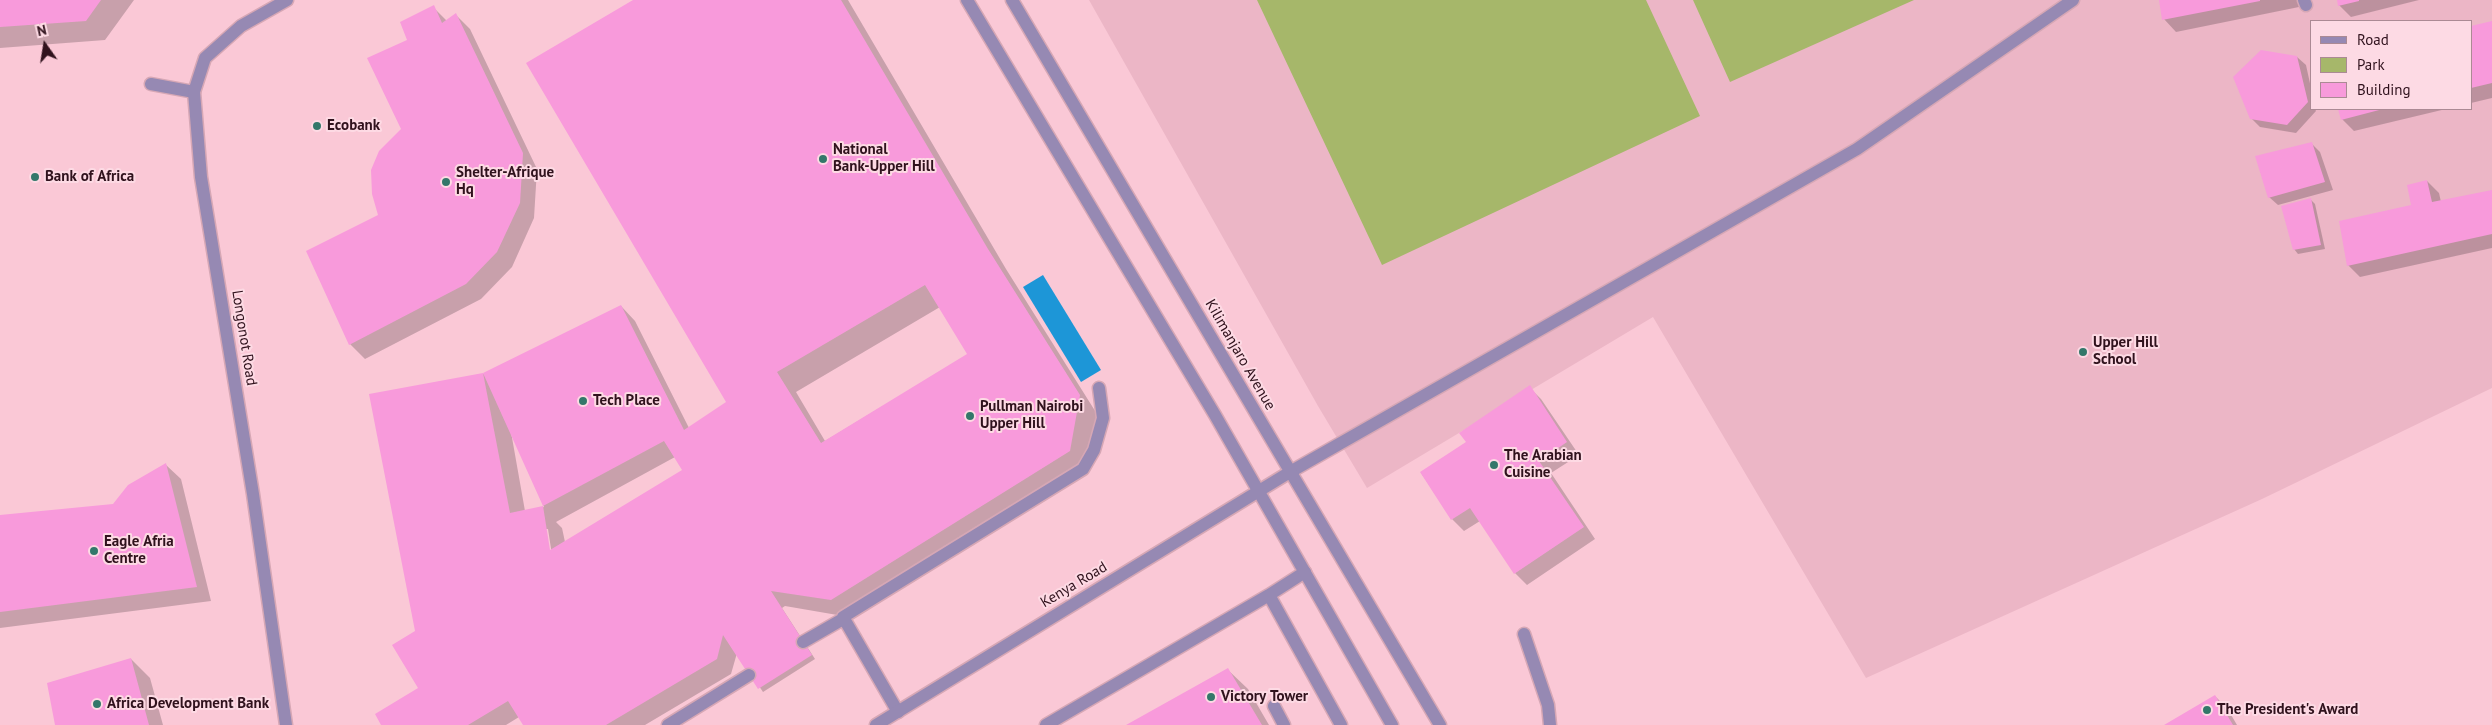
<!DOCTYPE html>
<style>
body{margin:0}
#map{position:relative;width:2492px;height:725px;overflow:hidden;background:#fac8d6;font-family:"PT Sans",sans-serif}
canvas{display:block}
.legend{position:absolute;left:2310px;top:20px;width:162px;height:90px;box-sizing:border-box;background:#fddae4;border:1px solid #ab8a94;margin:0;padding:6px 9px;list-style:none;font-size:15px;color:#30121d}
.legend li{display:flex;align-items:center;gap:10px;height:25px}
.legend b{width:25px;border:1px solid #ab8a94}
.north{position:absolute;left:20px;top:20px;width:50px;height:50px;-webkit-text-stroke:4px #fddae4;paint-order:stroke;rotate:347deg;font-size:14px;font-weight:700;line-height:20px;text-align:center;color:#30121d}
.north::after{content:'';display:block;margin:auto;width:18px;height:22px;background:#30121d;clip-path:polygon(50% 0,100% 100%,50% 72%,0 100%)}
</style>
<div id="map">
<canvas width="2492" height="725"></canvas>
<ul class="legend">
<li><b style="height:6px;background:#9689b3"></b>Road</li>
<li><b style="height:14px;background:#a6b76a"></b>Park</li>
<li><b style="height:14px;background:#f89adb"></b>Building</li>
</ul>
<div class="north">N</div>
</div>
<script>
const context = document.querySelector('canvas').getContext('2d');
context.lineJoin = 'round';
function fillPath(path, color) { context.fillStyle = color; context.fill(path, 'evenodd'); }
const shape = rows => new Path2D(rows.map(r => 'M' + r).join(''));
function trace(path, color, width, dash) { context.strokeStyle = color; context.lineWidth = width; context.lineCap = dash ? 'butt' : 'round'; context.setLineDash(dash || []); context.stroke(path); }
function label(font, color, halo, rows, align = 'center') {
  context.font = font + ' "PT Sans",sans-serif'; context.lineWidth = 4; context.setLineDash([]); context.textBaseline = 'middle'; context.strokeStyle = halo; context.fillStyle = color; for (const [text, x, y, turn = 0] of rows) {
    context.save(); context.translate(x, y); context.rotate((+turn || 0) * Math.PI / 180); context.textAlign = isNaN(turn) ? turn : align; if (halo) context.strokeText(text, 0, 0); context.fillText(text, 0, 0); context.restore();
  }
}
fillPath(shape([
 [1089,0,2492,0,2492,388,2262,499,1866,678,1653,317,1367,488,1318,406],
 [2311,21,2471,21,2471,109,2311,109]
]), '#ecb6c6');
fillPath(shape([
 [1257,0,1646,0,1700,116,1382,265],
 [1693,0,1914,0,1730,82]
]), '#a6b76a');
fillPath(shape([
 [1043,275,1101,370,1081,382,1023,287]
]), '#1d96d7');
fillPath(shape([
 [0,0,134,0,105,40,0,48],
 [635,0,848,0,1006,269,1097,414,1087,469,849,617,785,606,782,608,815,659,763,692,737,653,731,674,645,725,524,725,519,717,506,725,383,725,420,689,417,631,371,395,483,374,621,306,635,321,689,428,729,403],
 [940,307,969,354,825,441,796,392],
 [511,432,544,507,525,511],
 [675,457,684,470,565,542,562,528,556,522],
 [545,529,548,529,552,555,550,556],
 [2161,0,2297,0,2299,7,2176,32,2164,19],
 [2338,0,2419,0,2351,17,2339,5],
 [433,7,447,21,456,15,470,29,537,169,534,218,512,267,481,299,365,359,350,344,402,129,408,41],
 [2492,22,2492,98,2471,103,2471,28],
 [2297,57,2306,65,2311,88,2311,109,2315,109,2316,111,2296,133,2260,127,2251,118],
 [2340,109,2446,109,2354,131,2342,119],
 [2311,143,2320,152,2333,190,2278,205,2269,197],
 [2427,181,2439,193,2441,202,2492,191,2492,248,2360,277,2348,265,2412,206],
 [2311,200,2315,204,2325,249,2298,254,2294,249],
 [1529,387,1541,399,1579,455,1551,473,1595,539,1527,585,1515,573,1480,521,1464,531,1452,519,1421,473,1467,442],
 [166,465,181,479,211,601,0,628,0,516,114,505],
 [131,659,150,678,163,725,56,725],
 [1228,670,1248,689,1269,725,1128,725],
 [2215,696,2227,708,2237,725,2166,725]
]), '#0003');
fillPath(shape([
 [0,0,101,0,86,21,0,27],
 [633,0,841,0,988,249,1080,395,1070,451,831,600,771,591,812,655,758,689,723,635,717,659,606,725,523,725,508,701,468,725,381,725,375,714,418,688,392,645,415,631,369,394,483,373,621,305,684,430,726,402,526,63],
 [925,285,967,354,821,443,777,372],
 [483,373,543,506,664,441,682,470,550,550,543,506,510,513],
 [2159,0,2260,0,2260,1,2162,20],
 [2337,0,2359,0,2359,1,2338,6],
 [434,5,442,23,456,13,523,153,520,203,497,252,466,284,349,345,306,251,378,215,372,194,371,170,379,151,401,129,367,58,407,40,400,22],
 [2492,21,2492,83,2471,88,2471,26],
 [2261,50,2297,56,2308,102,2287,125,2250,119,2233,77],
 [2338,109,2383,109,2341,120],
 [2312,142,2325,182,2268,198,2255,156],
 [2427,180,2432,202,2492,190,2492,234,2347,266,2339,221,2411,205,2407,185],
 [2311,198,2321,245,2293,250,2281,206],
 [1530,385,1567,442,1539,461,1584,527,1514,574,1470,508,1451,520,1420,472,1466,442,1459,433],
 [166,463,197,587,0,612,0,515,113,504,128,485],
 [131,658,149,725,55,725,47,683],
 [1228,668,1262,725,1126,725],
 [2215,695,2233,725,2164,725]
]), '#f89adb');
const lane = shape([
 [2304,0,2306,5],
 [151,84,194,92],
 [1290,472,1857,149,2073,0],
 [1305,572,1269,595,1341,725],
 [1524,634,1548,705,1550,725],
 [803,642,843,619],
 [1274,706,1284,725],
 [898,712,843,617,1083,469,1094,450,1103,418,1099,388],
 [668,725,749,675],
 [1046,725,1269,595]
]);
const street = shape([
 [967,0,1215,415,1392,725],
 [1012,0,1440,725],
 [286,725,253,494,201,177,194,92,205,58,241,26,287,0],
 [876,725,1290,472]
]);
trace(lane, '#d6a7b5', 15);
trace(street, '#d6a7b5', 15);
trace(lane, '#9689b3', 12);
trace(street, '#9689b3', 12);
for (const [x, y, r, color] of [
 [317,126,5,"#33776a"],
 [823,159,5,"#33776a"],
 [35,177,5,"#33776a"],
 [446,182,5,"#33776a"],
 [2083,352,5,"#33776a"],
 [583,401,5,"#33776a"],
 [970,416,5,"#33776a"],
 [1494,465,5,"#33776a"],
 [94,551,5,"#33776a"],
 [1211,697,5,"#33776a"],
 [97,704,5,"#33776a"],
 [2207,710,5,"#33776a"]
]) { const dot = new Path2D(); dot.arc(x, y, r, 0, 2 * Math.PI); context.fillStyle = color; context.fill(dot); trace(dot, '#fddae4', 2); }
label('bold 15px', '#30121d', '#fddae4', [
 ["Ecobank",327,126],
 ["National",833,150],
 ["Bank-Upper Hill",833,167],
 ["Shelter-Afrique",456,173],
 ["Hq",456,190],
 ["Bank of Africa",45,177],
 ["Upper Hill",2093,343],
 ["School",2093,360],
 ["Tech Place",593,401],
 ["Pullman Nairobi",980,407],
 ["Upper Hill",980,424],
 ["The Arabian",1504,456],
 ["Cuisine",1504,473],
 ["Eagle Afria",104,542],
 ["Centre",104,559],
 ["Victory Tower",1221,697],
 ["Africa Development Bank",107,704],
 ["The President's Award",2217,710]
], 'left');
label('15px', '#30121d', '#fddae4', [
 ["Longonot Road",244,338,81],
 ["Kilimanjaro Avenue",1240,355,60],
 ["Kenya Road",1074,585,-31]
]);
</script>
